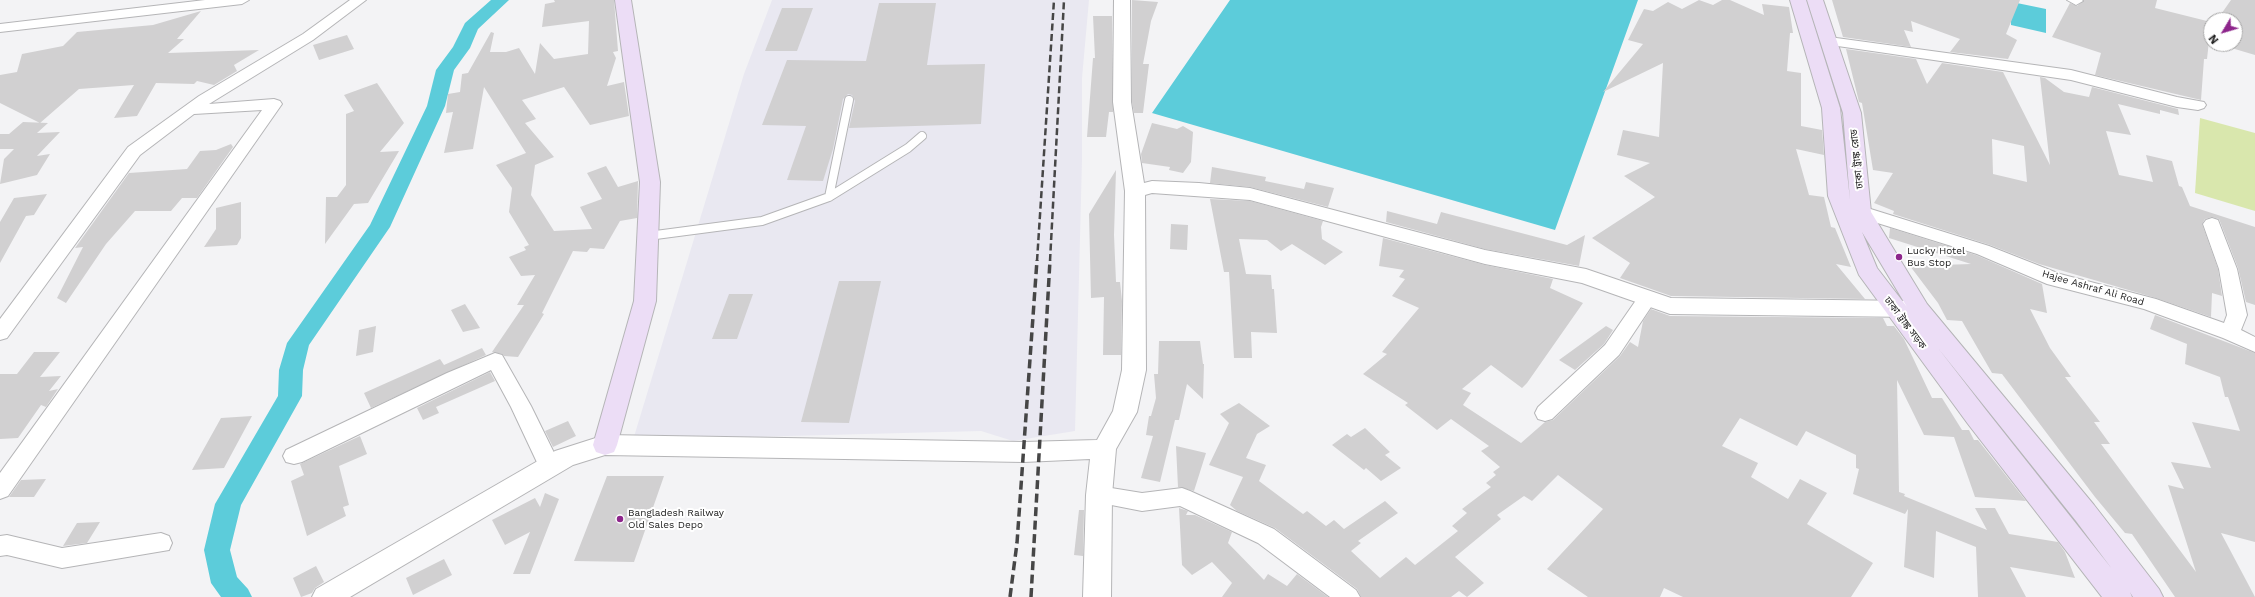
<!DOCTYPE html>
<meta charset="utf-8">
<style>
body{margin:0}
#map{position:relative;width:2255px;height:597px;overflow:hidden;background:#f3f3f5;font-family:"Work Sans",sans-serif}
canvas{display:block}
.north{position:absolute;left:2203px;top:12px;width:40px;height:40px;box-sizing:border-box;background:#fff;border:1px solid #a7a7a7;border-radius:50%;rotate:232deg;font-size:11px;font-weight:700;line-height:16px;text-align:center;color:#222}
.north::after{content:'';display:block;margin:auto;width:14px;height:18px;background:#8d258b;clip-path:polygon(50% 0,100% 100%,50% 72%,0 100%)}
</style>
<div id="map">
<canvas width="2255" height="597"></canvas>
<div class="north">N</div>
</div>
<script>
const context = document.querySelector('canvas').getContext('2d');
context.lineJoin = 'round';
function fillPath(path, color) { context.fillStyle = color; context.fill(path, 'evenodd'); }
const shape = rows => new Path2D(rows.map(r => 'M' + r).join(''));
function trace(path, color, width, dash) { context.strokeStyle = color; context.lineWidth = width; context.lineCap = dash ? 'butt' : 'round'; context.setLineDash(dash || []); context.stroke(path); }
function label(font, color, halo, rows, align = 'center') {
  context.font = font + ' "Work Sans","Noto Sans Bengali",sans-serif'; context.lineWidth = 4; context.setLineDash([]); context.textBaseline = 'middle'; context.strokeStyle = halo; context.fillStyle = color; for (const [text, x, y, turn = 0] of rows) {
    context.save(); context.translate(x, y); context.rotate((+turn || 0) * Math.PI / 180); context.textAlign = isNaN(turn) ? turn : align; if (halo) context.strokeText(text, 0, 0); context.fillText(text, 0, 0); context.restore();
  }
}
fillPath(shape([
 [772,0,1089,0,1082,78,1082,160,1075,431,1013,441,981,431,633,440,744,74]
]), '#e9e8f1');
fillPath(shape([
 [2200,118,2255,133,2255,211,2195,193]
]), '#d9e7ad');
fillPath(shape([
 [1230,0,1638,0,1555,230,1152,113],
 [2012,2,2046,9,2046,33,2011,25,2011,22,2000,19]
]), '#5cccda');
fillPath(shape([
 [491,0,509,0,478,29,470,48,454,70,445,106,390,227,309,345,303,370,302,396,241,505,230,550,237,577,248,589,252,597,221,597,211,583,204,550,215,504,278,396,279,370,287,343,370,225,427,106,436,70,453,47,465,23,491,0]
]), '#5cccda');
fillPath(shape([
 [554,0,614,0,618,51,613,52,616,58,607,86,624,82,629,116,590,125,564,87,522,100,536,119,525,123,554,157,535,165,531,195,554,231,592,229,580,207,602,199,587,173,606,166,618,187,638,181,637,218,620,221,604,249,590,248,587,252,573,251,542,313,544,314,518,357,504,356,502,354,492,352,524,305,517,305,535,275,521,276,509,257,526,250,524,247,529,245,509,212,512,188,496,165,526,153,484,87,473,149,444,153,453,112,446,113,448,94,460,92,462,74,468,73,491,32,494,33,490,52,506,52,519,48,535,74,540,43,554,59,588,54,589,21,542,27,545,4,555,2],
 [1132,0,1158,2,1151,21,1143,64,1149,64,1143,113,1134,113,1132,102],
 [1699,0,1713,5,1722,0,1730,0,1764,15,1762,4,1789,7,1793,33,1790,33,1787,71,1801,73,1801,126,1822,130,1824,155,1796,149,1809,195,1824,197,1831,227,1835,228,1851,267,1836,264,1865,299,1671,296,1620,278,1630,263,1592,238,1655,197,1624,176,1650,163,1617,155,1623,130,1659,137,1663,63,1603,92,1643,44,1628,40,1644,9,1653,11,1668,2,1682,9],
 [1832,0,2020,0,2006,34,2017,40,2008,59,1950,52,1960,39,1911,21,1913,32,1904,30,1911,47,1843,37],
 [2084,0,2157,0,2155,8,2211,22,2211,42,2209,41,2207,59,2204,59,2201,100,2095,75,2101,53,2052,37,2070,3,2077,6],
 [2231,0,2255,0,2255,55,2218,44,2235,44,2235,20,2217,20],
 [879,3,936,3,927,65,985,64,981,124,849,128,855,101,852,95,848,94,843,99,833,149,823,181,787,180,806,126,762,125,787,60,866,61],
 [782,8,813,8,797,51,765,51],
 [201,11,177,39,184,39,168,53,259,50,234,65,237,71,214,85,197,81,194,84,156,83,137,116,114,118,134,85,79,89,40,123,0,103,0,75,17,72,22,54,63,46,77,32,153,25],
 [1093,16,1112,16,1113,112,1109,112,1106,137,1087,137,1093,58,1095,58],
 [347,35,354,49,319,60,313,45],
 [1846,49,1916,59,1927,84,1942,63,2003,72,2050,165,2040,77,2045,78,2064,92,2089,97,2092,87,2178,109,2179,115,2160,110,2160,114,2118,104,2131,135,2106,131,2119,175,2153,182,2146,155,2172,161,2179,186,2182,187,2190,206,2255,227,2255,305,2246,302,2238,268,2219,219,2212,217,2205,219,2202,224,2218,269,2222,296,2212,293,2211,317,2156,298,2039,264,1990,245,1893,214,1894,211,1874,203,1893,173,1873,170,1862,103,1859,102],
 [1992,139,2024,146,2027,182,1993,174],
 [377,83,404,123,380,152,399,151,368,203,354,204,325,244,326,197,337,197,346,185,346,114,354,111,344,95],
 [23,122,48,123,37,133,60,132,37,156,50,154,37,175,0,184,4,159,14,149,0,149,0,134,9,134],
 [1152,123,1177,129,1183,126,1193,132,1191,162,1183,173,1169,170,1170,167,1142,163,1141,154],
 [231,144,233,147,197,198,182,198,171,211,135,211,106,244,66,303,57,298,83,247,75,248,129,173,187,169,200,151,216,150],
 [1212,167,1266,177,1265,181,1304,189,1306,182,1334,188,1328,207,1250,187,1210,183],
 [1116,170,1114,235,1116,282,1120,282,1122,301,1121,355,1103,355,1104,297,1091,298,1089,214],
 [47,194,34,215,26,216,0,263,0,222,14,198],
 [1210,199,1250,201,1323,221,1321,227,1322,239,1343,252,1325,265,1292,244,1281,251,1267,240,1239,239,1246,274,1271,275,1272,289,1274,289,1277,333,1251,332,1252,358,1234,358,1229,272,1224,272],
 [241,202,241,238,237,245,204,247,216,229,216,208],
 [1387,211,1437,224,1441,212,1567,245,1585,235,1579,266,1485,249,1386,222],
 [1171,224,1188,225,1187,250,1170,249],
 [1890,228,1976,255,2042,284,2047,313,2030,309,2050,348,2071,377,2065,377,2100,422,2094,422,2110,444,2101,444,2196,572,2168,485,2184,489,2171,462,2211,468,2192,422,2240,431,2228,397,2225,397,2220,377,2185,364,2187,344,2150,329,2155,315,2255,353,2255,542,2221,533,2255,597,2175,597,2132,534,2125,533,2095,497,2002,374,1992,373,1962,321,1947,320,1938,303,1910,266,1971,264,1889,238],
 [1383,238,1485,265,1553,279,1550,288,1583,303,1527,383,1522,388,1491,365,1462,389,1471,393,1463,405,1521,443,1545,422,1553,420,1620,356,1630,342,1638,347,1643,321,1651,309,1670,316,1883,318,1887,326,1894,326,1904,339,1932,398,1942,398,1962,430,1969,430,1974,440,1978,440,2026,501,1975,497,1954,437,1924,435,1897,380,1899,492,1905,494,1904,496,1987,530,1975,508,1995,508,2009,534,2058,542,2065,552,2075,578,2010,567,2026,597,1978,597,1976,547,1936,531,1934,578,1904,567,1908,509,1905,514,1853,494,1859,469,1856,468,1856,455,1806,431,1797,446,1740,418,1722,446,1758,463,1751,477,1788,499,1800,479,1827,493,1807,524,1873,563,1851,597,1683,597,1664,588,1660,597,1588,597,1547,569,1603,509,1558,475,1532,501,1524,496,1497,515,1501,519,1455,557,1484,583,1467,597,1459,591,1451,597,1361,597,1357,589,1275,528,1237,511,1230,505,1243,477,1209,465,1229,423,1220,414,1239,403,1270,426,1257,434,1246,458,1266,465,1259,481,1303,514,1307,511,1326,526,1334,520,1344,529,1385,501,1398,513,1358,541,1361,543,1351,551,1380,578,1406,557,1415,565,1458,531,1452,526,1467,513,1462,509,1491,487,1486,483,1496,475,1493,472,1500,467,1481,451,1489,446,1451,419,1437,430,1405,405,1408,403,1363,374,1387,354,1382,352,1419,308,1392,296,1405,279,1399,277,1404,270,1379,266],
 [839,281,881,281,849,423,801,422],
 [729,294,753,294,737,339,712,339],
 [465,304,480,328,463,332,451,310],
 [376,326,373,352,356,356,359,330],
 [1606,326,1613,330,1604,344,1575,370,1559,360],
 [1159,341,1200,341,1203,364,1204,364,1203,399,1187,384,1179,420,1175,420,1160,482,1141,478,1153,436,1146,435,1149,416,1151,416,1156,398,1154,374,1158,374],
 [482,348,486,355,371,408,364,393,440,359,444,365],
 [34,352,60,352,40,377,61,376,49,391,58,389,46,407,41,405,18,438,0,439,0,374,17,374],
 [490,372,495,381,436,407,439,413,423,420,417,408],
 [252,416,224,468,192,470,221,418],
 [568,421,576,436,553,447,545,431],
 [1365,428,1390,452,1385,455,1401,468,1381,481,1366,468,1364,470,1332,445,1347,434,1351,437],
 [360,436,367,454,339,466,349,505,343,507,346,516,307,536,291,481,304,475,300,464],
 [1176,446,1206,453,1194,491,1178,487],
 [607,476,664,476,634,562,574,561],
 [46,479,34,497,9,497,21,480],
 [545,493,559,499,530,574,513,574,530,532,505,545,492,520,535,498,540,507],
 [1179,508,1188,511,1186,515,1195,515,1232,532,1228,543,1264,580,1268,574,1287,586,1297,574,1328,597,1222,597,1232,583,1212,562,1192,575,1182,565],
 [1079,510,1084,510,1083,556,1074,555],
 [100,522,87,543,63,546,77,523],
 [444,559,452,575,413,595,406,578],
 [316,566,324,582,315,588,312,593,301,597,293,578]
]), '#d1d0d1');
const service = shape([
 [829,197,849,100],
 [648,236,762,221,829,197,908,148,922,136]
]);
const minor = shape([
 [205,0,249,0,242,4,0,32,0,24,205,0],
 [350,0,366,0,313,40,209,104,274,99,280,101,282,104,8,496,0,499,0,473,262,110,194,114,140,155,7,338,0,340,0,319,128,147,199,96,303,34,350,0],
 [2067,0,2082,0,2083,1,2076,5,2067,0],
 [1829,37,2071,70,2177,97,2204,102,2206,105,2204,108,2198,110,2177,107,2071,80,1824,44,1822,41,1824,38,1829,37],
 [1861,206,1989,246,2060,274,2156,299,2224,323,2227,315,2219,269,2203,224,2206,220,2212,218,2218,220,2237,269,2247,315,2241,330,2255,337,2255,352,2223,338,2144,309,2047,284,1977,254,1855,216,1852,212,1855,208,1861,206],
 [1648,291,1655,293,1657,298,1619,355,1552,419,1545,421,1538,419,1535,413,1538,407,1605,345,1641,293,1648,291],
 [495,353,502,355,531,406,561,467,558,473,550,476,542,473,511,407,491,370,302,462,294,464,286,462,283,456,286,450,447,373,495,353],
 [1099,486,1142,493,1182,488,1190,491,1274,529,1356,590,1360,597,1330,597,1258,543,1180,506,1142,511,1091,501,1088,495,1091,489,1099,486],
 [161,533,169,536,172,543,169,550,62,568,7,555,0,556,0,536,7,535,62,548,161,533]
]);
const tertiary = shape([
 [1114,0,1130,0,1131,102,1144,183,1152,181,1199,183,1250,188,1485,250,1586,269,1671,298,1913,301,1921,304,1924,309,1921,314,1913,317,1670,314,1582,283,1485,264,1250,200,1152,193,1145,195,1146,370,1137,412,1116,449,1112,495,1111,597,1083,597,1086,495,1090,459,1024,462,605,455,573,465,350,597,312,597,316,589,555,451,605,435,1024,442,1097,440,1113,411,1122,370,1125,191,1113,102,1114,0]
]);
const secondary = shape([
 [615,0,631,0,660,182,656,301,617,445,614,452,605,455,596,452,593,445,634,301,640,182,615,0],
 [1790,0,1806,0,1840,108,1850,200,1843,113,1807,0,1823,0,1861,113,1871,212,1927,304,2094,505,2159,589,2163,597,2133,597,2130,592,2132,597,2102,597,1968,424,1859,275,1828,196,1822,108,1790,0],
 [1862,232,1907,307,1877,268,1862,232],
 [1938,348,2076,521,2112,569,1986,410,1938,348]
]);
trace(service, '#b5b5b7', 10);
trace(minor, '#b5b5b7', 2);
trace(tertiary, '#b5b5b7', 2);
trace(secondary, '#b5b5b7', 2);
trace(service, '#fff', 8);
fillPath(minor, '#fff');
fillPath(tertiary, '#fff');
fillPath(secondary, '#ecddf6');
trace(shape([
 [1037,261,1054,0],
 [1050,261,1064,0]
]), '#464646', 2.5, [7, 3.5]);
trace(shape([
 [1010,597,1017,543,1037,260],
 [1031,597,1050,260]
]), '#464646', 3.5, [9, 4.5]);
for (const [x, y, r, color] of [
 [1899,257,4,"#8d258b"],
 [620,519,4,"#8d258b"]
]) { const dot = new Path2D(); dot.arc(x, y, r, 0, 2 * Math.PI); context.fillStyle = color; context.fill(dot); trace(dot, '#fff', 1.5); }
label('10px', '#222', '#fff', [
 ["ঢাকা ট্রাঙ্ক রোড",1857,159,-96],
 ["Hajee Ashraf Ali Road",2093,288,16],
 ["ঢাকা ট্রাঙ্ক সড়ক",1905,323,53]
]);
label('10px', '#222', '#fff', [
 ["Lucky Hotel",1907,251],
 ["Bus Stop",1907,263],
 ["Bangladesh Railway",628,513],
 ["Old Sales Depo",628,525]
], 'left');
</script>
